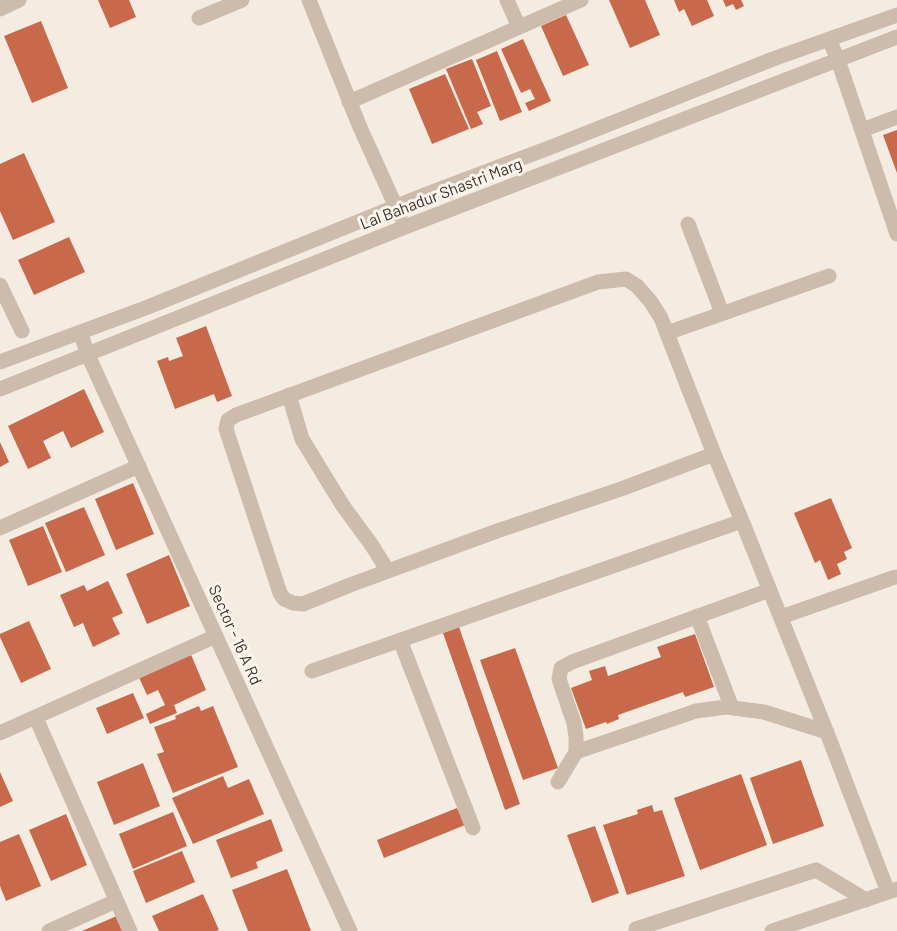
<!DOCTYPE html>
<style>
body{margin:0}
canvas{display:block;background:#f4ebe1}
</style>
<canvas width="897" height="931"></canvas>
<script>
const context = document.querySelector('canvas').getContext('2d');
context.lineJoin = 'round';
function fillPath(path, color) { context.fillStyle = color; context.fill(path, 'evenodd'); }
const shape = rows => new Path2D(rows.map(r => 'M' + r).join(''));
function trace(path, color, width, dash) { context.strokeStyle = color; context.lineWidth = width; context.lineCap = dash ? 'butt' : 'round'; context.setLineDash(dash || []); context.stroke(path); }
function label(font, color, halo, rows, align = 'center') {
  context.font = font + ' Barlow,sans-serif'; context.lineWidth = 6; context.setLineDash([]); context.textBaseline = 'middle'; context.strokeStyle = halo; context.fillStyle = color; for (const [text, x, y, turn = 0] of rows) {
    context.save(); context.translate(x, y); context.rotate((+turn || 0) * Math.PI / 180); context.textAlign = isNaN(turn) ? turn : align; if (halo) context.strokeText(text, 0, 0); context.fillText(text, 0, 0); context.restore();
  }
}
fillPath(shape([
 [98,0,129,0,136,17,110,28],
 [609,0,645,0,660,35,630,48],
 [674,0,707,0,714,16,692,26,684,9,679,12],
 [723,0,741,0,744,6,736,10,733,4,726,7],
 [566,15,589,65,563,76,541,26],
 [41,21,68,88,32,103,4,36],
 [523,39,551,101,529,111,525,103,535,99,530,89,521,93,501,49],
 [497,51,522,112,500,121,476,60],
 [472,59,491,106,477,112,483,124,471,129,446,69],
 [445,74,469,129,432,144,409,89],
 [897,130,897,173,883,135],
 [24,153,55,222,13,240,0,211,0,164],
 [69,237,85,272,34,295,18,260],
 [206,326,232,396,217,402,214,394,175,409,157,361,168,357,169,361,183,356,176,338],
 [84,389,104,432,71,448,63,431,43,441,51,458,28,469,8,426],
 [0,442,9,462,0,467],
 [133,483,154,534,116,550,95,499],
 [831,498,852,548,844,552,847,559,837,564,841,574,828,580,820,560,815,563,794,513],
 [84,507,105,555,66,572,45,523],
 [43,526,62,572,28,586,9,540],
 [169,555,190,606,147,624,126,574],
 [108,581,123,613,112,618,120,634,93,647,83,623,74,627,60,595,84,585,87,591],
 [29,621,51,669,21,683,0,637,0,634],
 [459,627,520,804,505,810,443,633],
 [695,634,714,687,685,697,683,692,618,715,619,719,607,724,606,722,586,729,571,688,592,680,589,671,605,666,608,676,661,657,657,647],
 [515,648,558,768,523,780,480,660],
 [189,650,206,690,174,705,177,713,150,724,146,714,165,705,158,690,147,695,137,673],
 [133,693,144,718,107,734,96,708],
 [199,706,201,711,213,706,238,767,173,793,157,754,164,752,154,727,176,719,175,716],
 [801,760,824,826,773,844,750,778],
 [143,763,160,806,114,825,97,782],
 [0,772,13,801,0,807],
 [741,774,767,845,700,870,674,798],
 [223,776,228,788,249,779,264,814,193,844,172,798],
 [652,805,654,812,662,810,685,876,627,895,603,825,638,814,637,810],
 [457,808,465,825,384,858,377,840],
 [173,812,187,846,133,869,119,834],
 [66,814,87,865,51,881,29,830],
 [271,819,283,851,256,862,258,868,231,878,216,840],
 [595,826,619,893,592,903,567,835],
 [19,834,41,886,6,901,0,886,0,842],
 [182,851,195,882,146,903,133,871],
 [287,869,311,931,248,931,232,890],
 [203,894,219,930,216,931,159,931,152,916],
 [119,915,126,931,82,931]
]), '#c8694b');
trace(shape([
 [309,0,359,125,400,216],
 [507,0,519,27],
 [0,9,19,0],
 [199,18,242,0],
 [829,39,838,60,897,234],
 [349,102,581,0],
 [862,130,897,117],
 [688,224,722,313],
 [0,285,22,331],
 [80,332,88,355,350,931],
 [667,333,829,276],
 [0,362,148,307,427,194,554,146,773,59,897,15],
 [0,389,405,227,897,37],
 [289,395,302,439,343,506,371,544,388,571],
 [714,454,621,489,497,531,350,585,303,604,293,603,284,599,280,593,226,429,228,420,236,415,598,282,626,279,637,286,651,302,661,318,714,454,742,521,829,738,888,892],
 [0,528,139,466],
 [697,616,732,708],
 [781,617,895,577],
 [400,640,473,828],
 [312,671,742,521],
 [36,718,130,931],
 [0,733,216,636],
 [576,752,696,711,726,707,764,712,827,732],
 [558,782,576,752,576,736,574,723,559,679,561,668,572,662,770,590],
 [49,931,116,901],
 [636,931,636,929,816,870,866,900],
 [772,931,897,889]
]), '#cdbbac', 15);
label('16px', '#3b302b', '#fbf5ee', [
 ["Lal Bahadur Shastri Marg",441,194,-21],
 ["Sector - 16 A Rd",235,635,66]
]);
</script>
